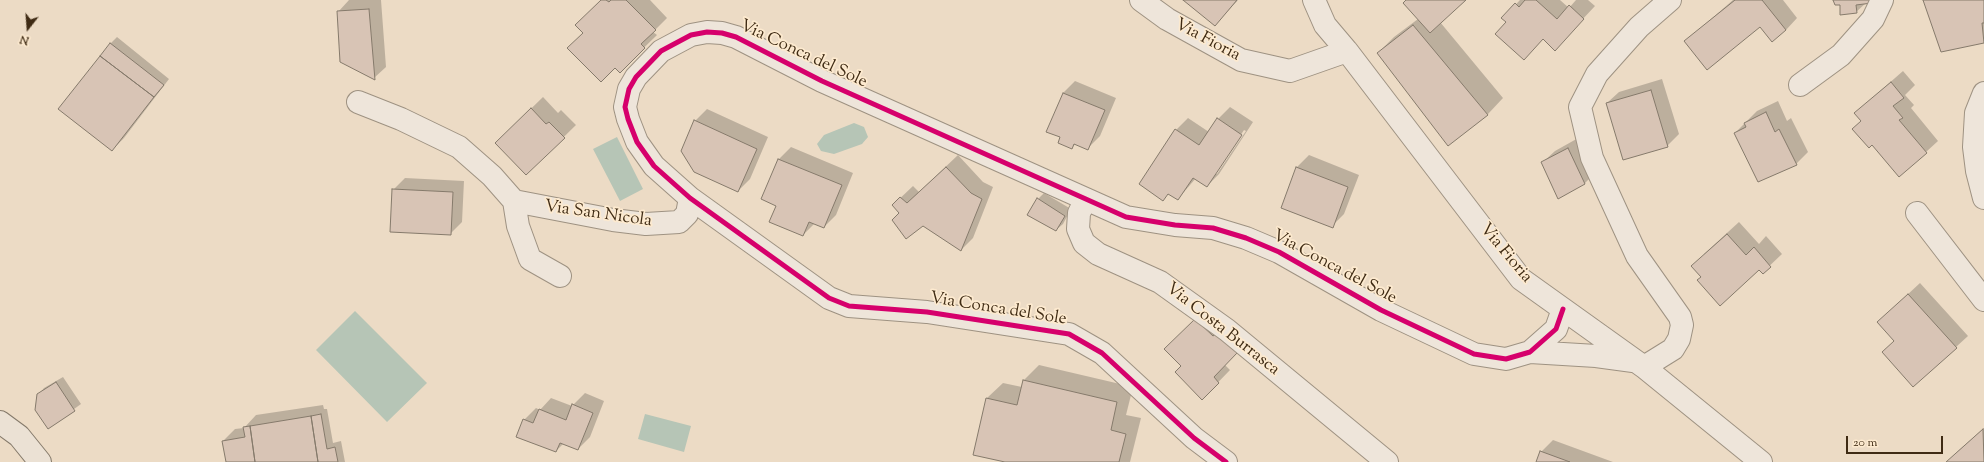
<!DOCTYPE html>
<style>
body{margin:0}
#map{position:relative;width:1984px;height:462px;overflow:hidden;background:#ecdbc5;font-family:"Sorts Mill Goudy",serif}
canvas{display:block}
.north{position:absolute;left:8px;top:8px;width:40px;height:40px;-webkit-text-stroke:3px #fdeacf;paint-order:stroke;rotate:197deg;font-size:11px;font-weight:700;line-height:16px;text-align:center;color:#3f2b14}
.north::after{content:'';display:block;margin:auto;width:14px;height:18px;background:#3f2b14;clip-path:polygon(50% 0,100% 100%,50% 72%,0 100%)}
.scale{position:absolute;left:1846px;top:436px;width:97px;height:18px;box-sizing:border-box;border:2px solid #3f2b14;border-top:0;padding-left:5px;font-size:12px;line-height:14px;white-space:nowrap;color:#3f2b14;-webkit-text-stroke:3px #fdeacf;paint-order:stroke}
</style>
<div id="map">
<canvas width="1984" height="462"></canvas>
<div class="north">N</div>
<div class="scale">20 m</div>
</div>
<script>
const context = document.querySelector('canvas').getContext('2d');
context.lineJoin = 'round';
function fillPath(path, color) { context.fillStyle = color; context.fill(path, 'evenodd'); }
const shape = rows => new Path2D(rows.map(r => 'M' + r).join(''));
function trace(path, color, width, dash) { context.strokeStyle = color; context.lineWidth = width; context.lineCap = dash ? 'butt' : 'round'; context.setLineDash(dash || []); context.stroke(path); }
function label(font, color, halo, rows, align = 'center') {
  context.font = font + ' "Sorts Mill Goudy",serif'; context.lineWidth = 3.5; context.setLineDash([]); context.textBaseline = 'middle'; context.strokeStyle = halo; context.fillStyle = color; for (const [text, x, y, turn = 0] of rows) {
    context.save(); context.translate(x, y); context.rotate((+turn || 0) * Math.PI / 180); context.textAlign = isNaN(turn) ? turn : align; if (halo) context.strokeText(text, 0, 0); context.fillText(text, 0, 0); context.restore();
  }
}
fillPath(shape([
 [854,123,864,127,868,137,862,144,834,154,821,151,817,144,824,135],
 [617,137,643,189,620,201,593,149],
 [355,311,427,383,387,422,316,350],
 [645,414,691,426,684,452,638,439]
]), '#b6c5b6');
fillPath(shape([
 [349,0,381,0,386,67,374,78,338,12],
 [602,0,650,0,667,18,653,32,657,35,620,71,584,33],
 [1185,0,1238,0,1215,25],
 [1407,0,1465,0,1440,22,1503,98,1488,114,1448,144,1378,53,1394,37,1418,19],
 [1520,0,1560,0,1569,8,1576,0,1588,0,1595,6,1566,37,1544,38,1507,22,1503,18],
 [1733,0,1783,0,1797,18,1786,30,1760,26,1686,41],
 [1834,0,1866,3,1856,12],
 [1924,0,1984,0,1984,42,1942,51],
 [117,37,169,79,124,138,112,150,110,44],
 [1903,71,1915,85,1905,95,1914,105,1911,108,1938,141,1926,152,1862,121,1855,113],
 [1662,79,1679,134,1667,146,1607,103,1619,92],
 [1075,81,1116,98,1100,136,1088,148,1076,143,1072,148,1061,137,1063,93],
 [543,97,558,113,561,110,576,125,526,174,496,143],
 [1778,101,1787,121,1791,118,1808,152,1796,164,1735,133,1757,111],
 [1230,107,1253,122,1219,174,1207,186,1196,178,1178,199,1169,193,1163,199,1140,184,1176,130,1188,118,1209,132,1218,119],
 [1244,130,1246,131,1217,174,1215,174],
 [707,109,768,137,750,179,738,191,695,121],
 [1580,137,1596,172,1584,184,1543,162,1555,151],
 [791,147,853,173,836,215,824,227,815,223,803,235,777,205,762,199,779,159],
 [958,155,983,182,993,187,973,238,961,250,923,225,900,213,893,205,913,186,919,192],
 [1309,155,1359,175,1344,214,1332,226,1283,207,1297,167],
 [405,178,464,181,462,222,450,234,393,190],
 [1044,193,1071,209,1063,224,1056,230,1038,199],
 [1739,222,1759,244,1766,236,1782,254,1763,272,1759,268,1702,276,1704,254],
 [1920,283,1968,336,1956,347,1895,340,1878,322],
 [1207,307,1248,341,1225,365,1230,370,1202,399,1183,366],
 [1039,365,1133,387,1126,415,1141,418,1130,462,1010,462,987,398,1003,383,1022,387,1023,381],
 [63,377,81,404,48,428,38,395,44,388],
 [585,393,604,401,590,437,578,449,564,443,556,451,524,420,536,408,540,410,551,398,572,406],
 [323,405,324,409,327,409,333,443,341,441,345,462,227,462,223,441,235,429,244,428,256,415],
 [1984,428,1984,462,1947,462,1957,452],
 [1553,440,1613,462,1537,462,1541,452]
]), '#0003');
const building = shape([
 [601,0,606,0,609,2,611,0,626,0,656,30,641,44,645,48,620,73,615,68,601,82,567,48,583,33,575,25,601,0],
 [1183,0,1237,0,1215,26,1183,0],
 [1406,0,1466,0,1430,33,1403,3,1406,0],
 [1525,0,1536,0,1557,19,1569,5,1584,19,1555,51,1543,39,1524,60,1495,34,1506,22,1501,18,1515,3,1519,7,1525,0],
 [1735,0,1762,0,1786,30,1772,42,1760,27,1707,70,1684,41,1735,0],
 [1833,0,1871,0,1872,3,1856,5,1857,13,1840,15,1840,5,1835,5,1833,0],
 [1923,0,1984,0,1984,23,1982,23,1984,43,1941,52,1923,0],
 [369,9,375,80,340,62,337,11,369,9],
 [1413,25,1488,115,1448,146,1377,53,1413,25],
 [110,43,164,85,154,97,100,56,110,43],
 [100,56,154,97,112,151,58,109,100,56],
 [1891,82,1904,98,1893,106,1903,118,1899,120,1927,153,1899,177,1872,145,1869,148,1852,129,1861,121,1854,113,1891,82],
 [1651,90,1668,147,1623,160,1606,103,1651,90],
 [1063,93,1105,110,1088,150,1074,144,1072,149,1058,143,1060,137,1046,132,1063,93],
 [531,108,546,124,549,122,565,138,526,175,495,143,531,108],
 [1766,112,1775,132,1779,129,1797,165,1758,182,1734,133,1746,127,1744,123,1766,112],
 [1217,118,1242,135,1207,187,1193,178,1178,200,1168,194,1163,201,1139,184,1175,129,1199,145,1217,118],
 [694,120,757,149,738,192,694,172,681,151,694,120],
 [1568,148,1585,184,1558,199,1541,162,1568,148],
 [778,159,842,185,824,228,809,222,803,236,769,222,776,206,761,199,778,159],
 [946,167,971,193,982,199,961,251,923,226,906,239,892,220,899,213,892,205,900,197,907,203,946,167],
 [1296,167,1348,187,1333,228,1281,208,1296,167],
 [392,189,453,192,451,235,390,232,392,189],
 [1037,198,1065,216,1056,231,1027,215,1037,198],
 [1727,234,1746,255,1754,247,1771,267,1763,274,1759,270,1720,306,1697,280,1701,277,1691,266,1727,234],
 [1908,294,1957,348,1913,387,1882,352,1894,341,1877,322,1908,294],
 [1195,319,1213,336,1217,333,1237,353,1214,377,1219,383,1202,400,1175,372,1181,366,1164,349,1195,319],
 [1023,380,1117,402,1111,430,1126,434,1119,462,1005,462,973,455,986,398,1017,405,1023,380],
 [56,382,75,411,48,429,35,410,37,394,56,382],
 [572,404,593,413,578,450,560,443,556,452,516,437,523,419,533,423,539,409,566,420,572,404],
 [321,414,327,449,335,447,338,462,318,462,311,416,321,414],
 [311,416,318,462,255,462,250,426,311,416],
 [250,426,255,462,226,462,222,441,245,437,243,427,250,426],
 [1983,429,1984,462,1946,462,1983,429],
 [1540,451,1570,462,1536,462,1540,451]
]);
fillPath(building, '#d8c4b5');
trace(building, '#857a6b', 1);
const minor = shape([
 [1141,0,1167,19,1241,60,1290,71,1347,51],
 [1314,0,1325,25,1347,51,1521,279,1644,367,1761,462],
 [1800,85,1841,55,1873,19,1882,0],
 [1984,93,1976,113,1974,147,1977,171,1984,198],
 [358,102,401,119,459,147,492,176,514,201,613,220,646,224,679,222,687,214,690,198],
 [1086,199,1079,213,1078,229,1084,243,1098,254,1160,282,1227,330,1387,462],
 [514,201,518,226,530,259,560,276],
 [1917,213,1984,300],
 [1530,352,1596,356,1633,361],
 [1644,367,1673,349,1679,339,1682,325,1680,317,1637,256,1592,158,1580,107,1597,74,1639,27,1670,0],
 [1226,462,1194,438,1102,353,1069,334,927,312,849,306,829,298,690,198,654,166,637,142,628,119,625,107,629,89,636,77,661,51,691,35,707,32,722,33,736,37,822,81,1126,217,1175,225,1213,228,1246,238,1279,252,1381,310,1474,354,1506,359,1530,352,1556,329,1563,309]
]);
const primary = shape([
 [0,422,19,436,40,462]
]);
trace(minor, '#9e9282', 24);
trace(primary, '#857a6b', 24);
trace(minor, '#eee5da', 22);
trace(primary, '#ebe1d4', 22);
trace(shape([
 [1226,462,1194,438,1102,353,1069,334,927,312,849,306,829,298,690,198,654,166,637,142,628,119,625,107,629,89,636,77,661,51,691,35,707,32,722,33,736,37,822,81,1126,217,1175,225,1213,228,1246,238,1279,252,1381,310,1474,354,1506,359,1530,352,1556,329,1563,309]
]), '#d6006c', 5);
label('17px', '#3f2b14', '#fdeacf', [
 ["Via Fioria",1207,41,28],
 ["Via Conca del Sole",803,55,25],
 ["Via San Nicola",598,215,8],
 ["Via Fioria",1505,254,50],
 ["Via Conca del Sole",1334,268,28],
 ["Via Conca del Sole",998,310,9],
 ["Via Costa Burrasca",1222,330,38]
]);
</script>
